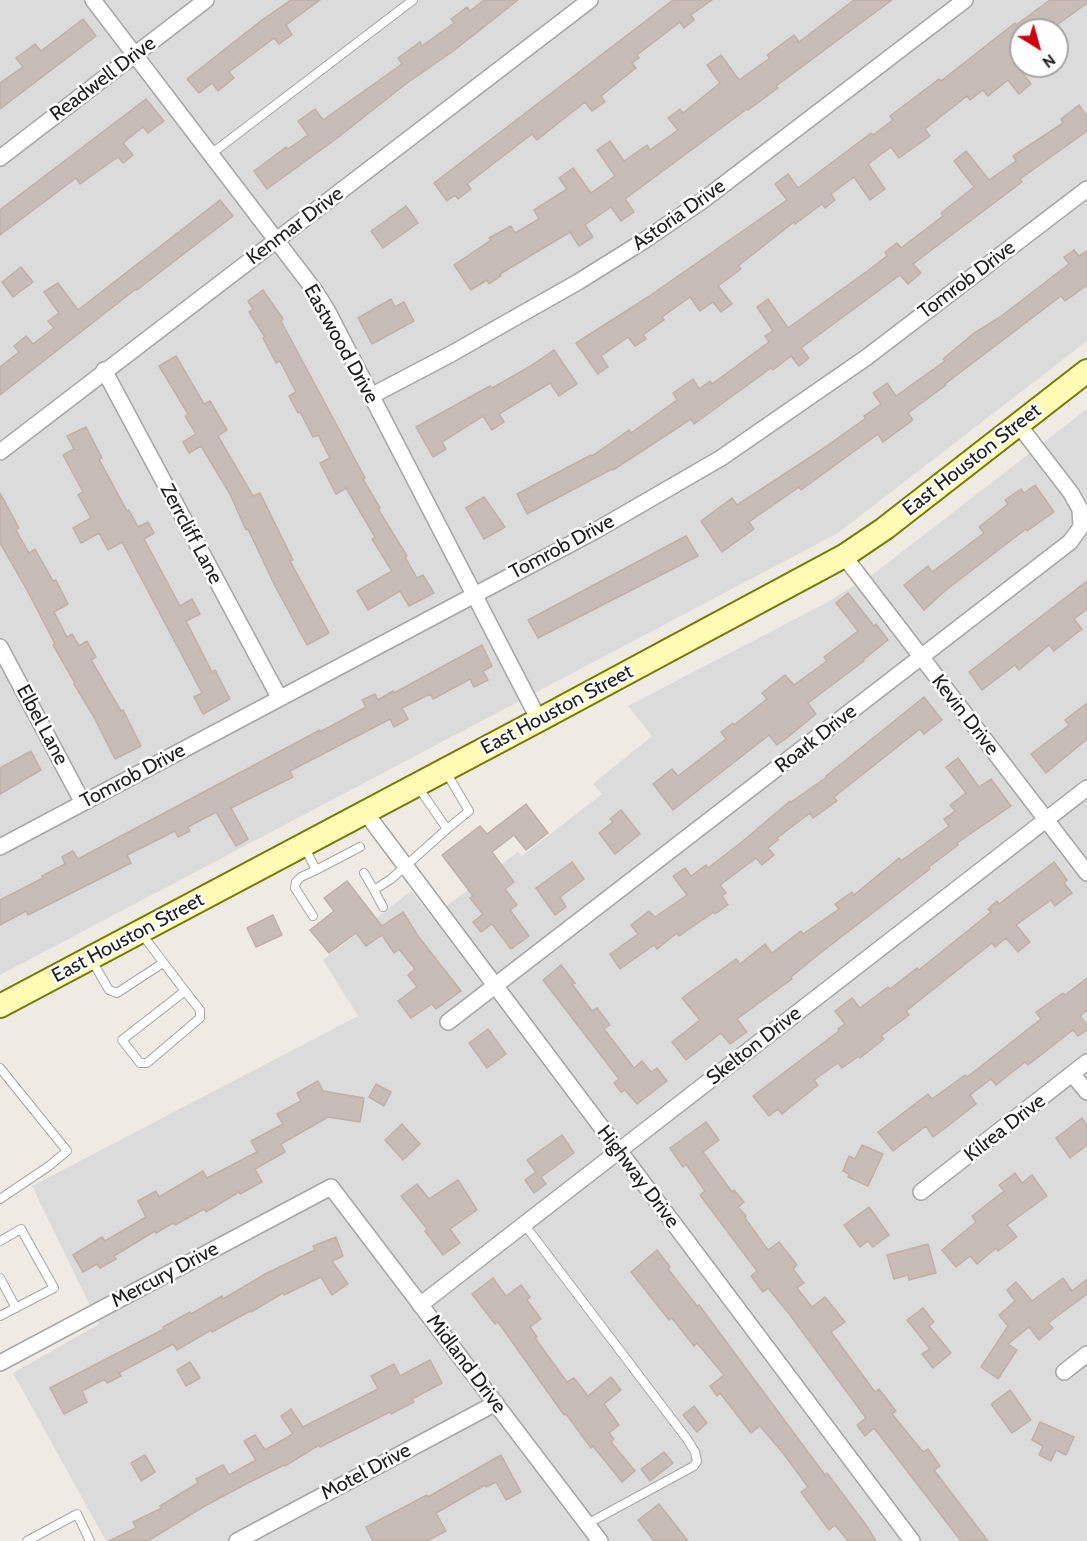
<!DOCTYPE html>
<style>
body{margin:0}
#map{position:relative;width:1087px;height:1541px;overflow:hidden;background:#efeae3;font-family:Cabin,sans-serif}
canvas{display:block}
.north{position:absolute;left:1009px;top:18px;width:60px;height:60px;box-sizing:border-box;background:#fff;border:2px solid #a5a5a5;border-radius:50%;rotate:143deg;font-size:16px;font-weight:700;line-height:24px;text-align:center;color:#1e1e1e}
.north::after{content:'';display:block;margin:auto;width:21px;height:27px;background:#cc000f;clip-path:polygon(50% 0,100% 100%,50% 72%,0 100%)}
</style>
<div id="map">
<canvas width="1087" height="1541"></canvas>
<div class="north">N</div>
</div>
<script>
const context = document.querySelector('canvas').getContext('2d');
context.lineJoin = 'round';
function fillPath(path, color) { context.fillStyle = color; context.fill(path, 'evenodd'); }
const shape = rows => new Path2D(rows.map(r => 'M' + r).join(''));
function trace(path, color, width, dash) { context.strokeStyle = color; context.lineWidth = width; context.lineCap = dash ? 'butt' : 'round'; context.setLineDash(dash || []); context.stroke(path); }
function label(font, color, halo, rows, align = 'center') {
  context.font = font + ' Cabin,sans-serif'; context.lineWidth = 5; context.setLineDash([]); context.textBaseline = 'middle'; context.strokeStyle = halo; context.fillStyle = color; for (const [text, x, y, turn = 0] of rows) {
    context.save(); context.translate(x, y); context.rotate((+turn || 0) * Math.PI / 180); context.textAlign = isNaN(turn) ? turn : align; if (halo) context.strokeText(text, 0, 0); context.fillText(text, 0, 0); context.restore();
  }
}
fillPath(shape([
 [0,0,1087,0,1087,341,838,533,0,975],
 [1021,30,1057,30,1057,66,1021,66],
 [1087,409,1087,1541,106,1541,13,1373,99,1324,32,1186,358,1016,323,960,411,891,432,917,518,852,522,856,602,794,593,784,652,736,628,706,824,604,872,575]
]), '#dcdbdb');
const building = shape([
 [291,0,320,0,286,25,292,35,279,44,274,38,229,72,234,78,218,91,212,83,199,93,187,79,262,20,291,0],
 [484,0,518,0,452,52,407,83,336,139,267,189,254,171,286,147,288,149,308,135,298,121,315,109,323,120,402,64,398,58,420,42,422,46,454,23,451,19,467,7,470,11,484,0],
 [673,0,712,0,691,15,694,20,684,28,680,22,637,55,639,58,632,63,636,68,601,96,605,102,592,111,585,102,537,140,532,134,467,184,471,189,458,199,455,195,447,201,434,183,673,0],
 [854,0,892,0,776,86,778,88,748,110,747,109,625,199,634,212,621,221,611,207,585,225,593,237,579,246,570,232,500,274,501,276,489,284,487,280,471,290,454,265,491,240,489,238,511,226,515,233,539,219,534,210,567,189,559,178,573,168,591,193,615,176,597,150,610,141,624,161,647,145,650,150,678,130,668,118,680,109,683,113,720,83,707,65,721,55,739,80,770,58,767,55,794,35,799,42,854,0],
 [1050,0,1087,0,1087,3,1050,30,1021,30,1021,60,1016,64,1031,84,1019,94,1008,80,988,96,983,90,970,100,967,96,925,129,930,136,899,158,891,147,868,164,885,189,870,200,854,177,831,194,835,200,825,208,822,204,795,224,794,222,738,266,741,269,718,286,732,304,721,312,713,302,700,311,690,297,662,317,664,320,643,335,646,339,635,346,628,337,601,356,608,367,598,374,576,343,648,297,787,200,775,184,788,174,798,188,871,133,873,135,893,120,890,116,939,79,941,81,1015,23,1016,25,1050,0],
 [83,19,96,36,0,109,0,83,23,67,16,58,35,44,41,51,83,19],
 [146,99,164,121,148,133,143,127,123,143,133,155,123,163,118,157,80,184,76,178,0,235,0,210,146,99],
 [1079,105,1087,116,1087,131,1020,179,1022,182,913,264,921,273,908,284,900,275,801,348,809,358,799,366,791,356,773,370,771,368,694,424,691,419,613,470,612,469,527,514,517,494,591,455,592,456,629,430,631,433,677,400,673,393,693,379,699,389,710,381,712,384,769,342,765,336,773,331,757,307,768,299,788,328,866,272,887,256,885,252,897,243,901,248,943,216,941,213,974,187,954,161,966,151,989,180,1016,161,1013,156,1063,123,1061,119,1079,105],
 [220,200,233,216,137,290,136,289,0,395,0,367,19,352,14,346,26,336,33,344,54,328,48,321,59,313,44,292,58,283,78,310,220,200],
 [406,206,418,223,383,248,371,231,406,206],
 [1074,250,1079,256,1087,251,1087,285,1065,301,1061,296,945,384,946,385,908,413,913,420,883,442,878,434,801,490,799,487,749,522,754,529,722,552,701,521,732,498,737,505,821,450,866,418,864,416,881,404,873,393,887,383,896,396,945,361,943,359,973,334,1000,317,1069,264,1064,257,1074,250],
 [21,267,33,282,13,297,2,282,21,267],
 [263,290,283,319,281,321,365,478,363,479,380,508,378,509,407,556,405,557,417,578,423,575,434,593,409,606,400,591,368,610,357,591,392,571,372,539,375,537,346,488,336,494,320,463,330,458,318,435,313,437,300,412,298,413,289,396,296,392,280,361,276,363,263,338,265,337,249,312,253,309,248,301,263,290],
 [391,299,395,307,404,302,414,321,372,344,358,318,391,299],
 [554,350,577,384,559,396,550,383,499,414,504,422,492,430,483,416,442,442,446,449,433,457,416,427,490,386,492,388,529,367,554,350],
 [176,356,204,404,210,401,227,430,218,436,253,496,260,493,293,560,290,561,329,633,307,645,275,586,248,529,246,530,230,494,201,446,189,453,183,442,196,434,185,416,188,414,159,366,176,356],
 [86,427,102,458,99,459,127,511,129,510,138,527,148,522,154,533,144,539,180,606,192,599,200,614,186,621,212,672,215,670,230,699,203,714,194,697,202,693,122,542,108,550,99,533,81,543,73,528,91,518,78,495,83,492,63,455,74,449,67,436,86,427],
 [1035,485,1054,512,1027,531,1026,529,946,590,924,610,904,585,928,566,932,572,984,533,979,527,1008,504,1005,500,1021,489,1024,493,1035,485],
 [0,493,19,528,16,530,29,553,35,549,53,581,56,580,68,604,54,612,67,637,72,634,79,646,87,641,96,657,91,660,121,711,123,710,141,746,115,759,94,717,74,684,75,683,53,645,55,644,27,590,0,543,0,493],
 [484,497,505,527,484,539,466,508,484,497],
 [686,536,698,556,538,638,528,620,686,536],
 [1087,581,1087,609,1074,619,1082,629,1054,651,1049,645,1019,670,1015,665,982,690,969,672,1087,581],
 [848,593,874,626,876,624,888,640,863,660,864,661,808,703,816,714,788,737,777,745,769,735,673,810,653,784,672,769,678,776,726,739,721,732,733,723,734,725,767,699,762,693,785,675,794,685,827,661,824,657,858,631,836,603,848,593],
 [482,645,492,666,483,671,488,680,474,687,470,679,433,699,430,694,402,708,408,719,394,727,390,719,290,771,293,777,231,808,248,839,236,846,216,812,188,827,190,831,178,837,175,831,127,855,131,863,28,915,26,911,0,925,0,900,43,878,42,876,65,864,62,857,73,851,78,859,320,730,320,732,366,707,362,700,375,694,378,700,393,691,394,693,482,645],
 [924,697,942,720,924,734,920,729,834,797,837,801,813,818,810,813,777,838,778,840,768,848,774,855,762,865,756,858,720,885,726,893,722,896,728,905,715,914,714,912,679,936,677,933,657,949,654,945,620,969,610,954,638,934,631,925,649,911,655,917,687,895,673,876,685,868,691,876,706,865,708,868,743,841,790,801,791,802,827,777,826,776,924,697],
 [1087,703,1087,739,1046,773,1031,754,1069,725,1065,720,1087,703],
 [31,751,41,770,0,794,0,768,31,751],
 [958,758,979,787,991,779,1011,806,957,843,958,845,929,867,930,869,819,954,791,977,792,979,737,1019,747,1032,730,1044,721,1033,686,1060,672,1042,700,1020,682,998,736,959,740,964,765,944,772,953,801,931,803,934,839,909,835,904,852,892,854,895,899,858,901,861,949,826,944,819,955,811,950,805,966,793,946,767,958,758],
 [526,804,548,833,526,850,514,835,492,852,514,882,505,889,517,905,510,910,529,936,511,949,492,924,481,932,473,922,483,914,470,898,473,896,442,855,480,826,487,834,526,804],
 [621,810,640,834,615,854,599,833,613,822,610,819,621,810],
 [572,862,584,879,560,897,566,907,555,915,536,888,572,862],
 [1054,862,1067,880,1064,883,1072,893,1055,906,1051,900,1016,925,1030,942,1018,952,1006,938,995,947,992,943,906,1011,909,1015,881,1036,884,1039,860,1058,859,1056,842,1068,838,1063,814,1080,818,1085,782,1114,778,1109,769,1116,753,1096,839,1031,838,1029,845,1024,835,1011,852,998,860,1008,888,987,890,989,917,968,919,970,991,912,988,909,997,901,999,904,1054,862],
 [347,881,382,926,403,912,418,936,461,991,436,1009,432,1004,411,1018,398,1001,417,987,408,975,415,969,399,949,394,953,382,935,366,946,356,933,329,953,310,930,334,911,324,898,347,881],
 [273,915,282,935,256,947,247,928,273,915],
 [561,965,575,983,572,984,592,1011,597,1008,610,1025,604,1029,634,1068,642,1061,651,1072,657,1068,667,1081,637,1104,625,1090,621,1092,614,1083,619,1079,543,980,561,965],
 [1087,978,1087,1010,1080,1016,1087,1025,1087,1030,1078,1036,1073,1030,1028,1065,1025,1062,996,1085,991,1079,970,1095,976,1104,948,1126,933,1137,926,1126,893,1151,878,1132,928,1094,932,1099,965,1075,967,1077,1041,1019,1036,1012,1063,993,1065,995,1087,978],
 [488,1029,506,1054,487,1068,469,1043,488,1029],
 [318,1081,323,1091,364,1098,360,1122,328,1117,281,1144,285,1152,255,1169,262,1182,240,1194,239,1192,206,1212,204,1209,175,1225,173,1223,156,1233,155,1231,114,1256,116,1259,100,1268,97,1264,83,1272,73,1255,102,1237,105,1241,146,1217,138,1201,156,1191,159,1197,203,1171,207,1178,257,1152,251,1141,283,1124,277,1114,301,1101,297,1093,318,1081],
 [376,1084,391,1092,384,1106,369,1097,376,1084],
 [1082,1118,1087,1125,1087,1145,1070,1158,1056,1138,1082,1118],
 [706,1122,719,1140,703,1152,732,1192,734,1190,744,1202,738,1207,746,1216,745,1218,768,1250,779,1242,797,1265,793,1269,804,1283,797,1288,812,1307,825,1297,845,1322,831,1332,875,1392,879,1389,896,1411,892,1414,923,1452,928,1449,940,1466,934,1470,988,1541,961,1541,874,1428,865,1436,857,1425,866,1418,790,1315,768,1288,763,1292,751,1276,757,1271,700,1195,705,1191,686,1164,683,1167,670,1148,706,1122],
 [402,1124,420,1144,403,1160,385,1140,402,1124],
 [562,1135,574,1153,541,1177,546,1184,534,1193,525,1180,536,1172,527,1160,562,1135],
 [862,1145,883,1154,868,1186,848,1177,849,1174,843,1171,849,1156,855,1159,862,1145],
 [1015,1173,1022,1183,1032,1175,1047,1196,1007,1225,1017,1237,998,1251,996,1248,977,1264,970,1256,956,1267,942,1250,976,1222,972,1216,1004,1191,999,1185,1015,1173],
 [458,1180,477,1210,450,1229,460,1243,443,1255,425,1231,427,1229,401,1196,417,1184,429,1199,458,1180],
 [869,1207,889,1235,873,1247,868,1241,860,1247,844,1225,869,1207],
 [336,1237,343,1256,332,1261,348,1284,332,1295,321,1277,284,1295,283,1293,251,1312,250,1311,212,1332,211,1330,177,1350,173,1344,119,1373,121,1376,107,1383,105,1379,82,1391,87,1402,64,1414,50,1388,164,1329,163,1327,190,1312,191,1314,222,1296,223,1299,267,1273,315,1250,313,1246,336,1237],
 [928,1244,936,1273,909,1280,908,1275,894,1279,887,1255,928,1244],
 [657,1250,670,1267,668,1269,697,1306,699,1305,825,1475,827,1473,866,1525,876,1541,848,1541,835,1525,829,1530,801,1492,808,1487,783,1453,760,1426,751,1433,720,1393,717,1396,710,1386,724,1375,697,1343,694,1346,672,1318,669,1320,631,1272,657,1250],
 [493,1278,506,1296,521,1285,530,1297,527,1300,541,1319,530,1327,537,1337,535,1338,567,1382,574,1378,588,1396,611,1377,621,1390,604,1404,619,1425,609,1433,614,1439,611,1442,635,1471,622,1482,593,1446,591,1448,566,1414,564,1415,498,1322,495,1324,472,1294,493,1278],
 [1063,1278,1072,1291,1087,1279,1087,1294,1048,1323,1053,1328,1039,1340,1029,1327,1008,1344,1017,1350,998,1379,981,1367,1008,1326,999,1315,1015,1301,1007,1290,1016,1282,1032,1301,1063,1278],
 [923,1308,934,1322,929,1326,951,1353,933,1368,922,1354,930,1349,907,1320,923,1308],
 [430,1360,442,1383,412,1399,414,1402,391,1414,390,1412,320,1447,319,1445,285,1466,284,1465,244,1485,203,1507,148,1541,109,1541,136,1528,133,1522,162,1508,160,1506,198,1483,196,1479,223,1465,229,1475,256,1460,244,1441,255,1435,265,1450,293,1434,281,1416,291,1409,303,1427,378,1389,371,1376,394,1364,400,1376,430,1360],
 [190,1362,200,1378,186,1386,177,1370,190,1362],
 [1010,1390,1031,1420,1012,1433,991,1404,1010,1390],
 [694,1406,707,1423,697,1432,683,1415,694,1406],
 [1040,1422,1074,1437,1066,1455,1056,1450,1051,1461,1039,1455,1043,1446,1032,1440,1040,1422],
 [664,1452,673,1463,650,1481,641,1469,664,1452],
 [145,1455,155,1472,141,1481,131,1463,145,1455],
 [501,1455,521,1492,506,1500,496,1482,486,1487,485,1485,436,1513,446,1531,427,1541,373,1541,366,1527,427,1495,428,1497,501,1455],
 [659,1504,688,1541,654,1541,638,1520,659,1504]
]);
fillPath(building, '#c7bcb6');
trace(building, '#c2afa5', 1.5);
const lane = shape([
 [211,154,413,0],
 [446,772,469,811,447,829],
 [304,846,316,870,301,877,296,882,295,888,313,916],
 [316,870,360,847],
 [364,873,374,890,391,879,447,829,418,787],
 [374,890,383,907],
 [141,933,185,991,200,1010,200,1018,147,1063,140,1063,122,1040,185,991],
 [91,959,109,990,117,993,163,963],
 [0,1068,67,1151,49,1166,0,1199],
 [524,1224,687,1439,695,1452,697,1461,694,1466,587,1524],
 [0,1241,21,1229,54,1288,0,1316],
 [0,1278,16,1308],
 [27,1541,77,1514,90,1541]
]);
const street = shape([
 [93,0,315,291,327,310,539,720],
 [0,158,206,0],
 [104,370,279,697],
 [371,396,451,354,578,282,642,242,702,201,965,0],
 [0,452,590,0],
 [844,556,1087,873],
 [0,647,83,803],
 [365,812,912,1541],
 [0,847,595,531,721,458,867,357,1087,189],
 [448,1022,1070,542,1081,527,1080,509,1071,493,1018,424],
 [1073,1075,1087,1092],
 [921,1192,1087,1062],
 [420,1305,1087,788],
 [0,1363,331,1187,600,1541],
 [1064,1372,1087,1354],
 [237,1541,496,1403]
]);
const secondary = shape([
 [0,1006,539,720,844,556,884,529,1087,371]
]);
trace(lane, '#a5a5a5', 10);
trace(street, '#a5a5a5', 18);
trace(secondary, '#767a00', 26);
trace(lane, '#fff', 8);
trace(street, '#fff', 15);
trace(secondary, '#fdfbb4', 22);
label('20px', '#1e1e1e', '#fff', [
 ["Readwell Drive",103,79,-37],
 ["Astoria Drive",679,215,-35],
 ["Kenmar Drive",295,226,-37],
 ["Tomrob Drive",967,280,-37],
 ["Eastwood Drive",341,344,61],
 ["East Houston Street",972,460,-38],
 ["Zerrcliff Lane",191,534,62],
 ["Tomrob Drive",562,547,-28],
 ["East Houston Street",557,710,-28],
 ["Kevin Drive",965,715,52],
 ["Elbel Lane",42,725,62],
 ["Roark Drive",816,739,-38],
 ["Tomrob Drive",133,776,-28],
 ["East Houston Street",128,938,-28],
 ["Skelton Drive",754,1046,-38],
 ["Kilrea Drive",1005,1128,-38],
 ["Highway Drive",638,1177,53],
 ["Mercury Drive",165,1275,-28],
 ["Midland Drive",466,1364,53],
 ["Motel Drive",366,1472,-28]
]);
</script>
